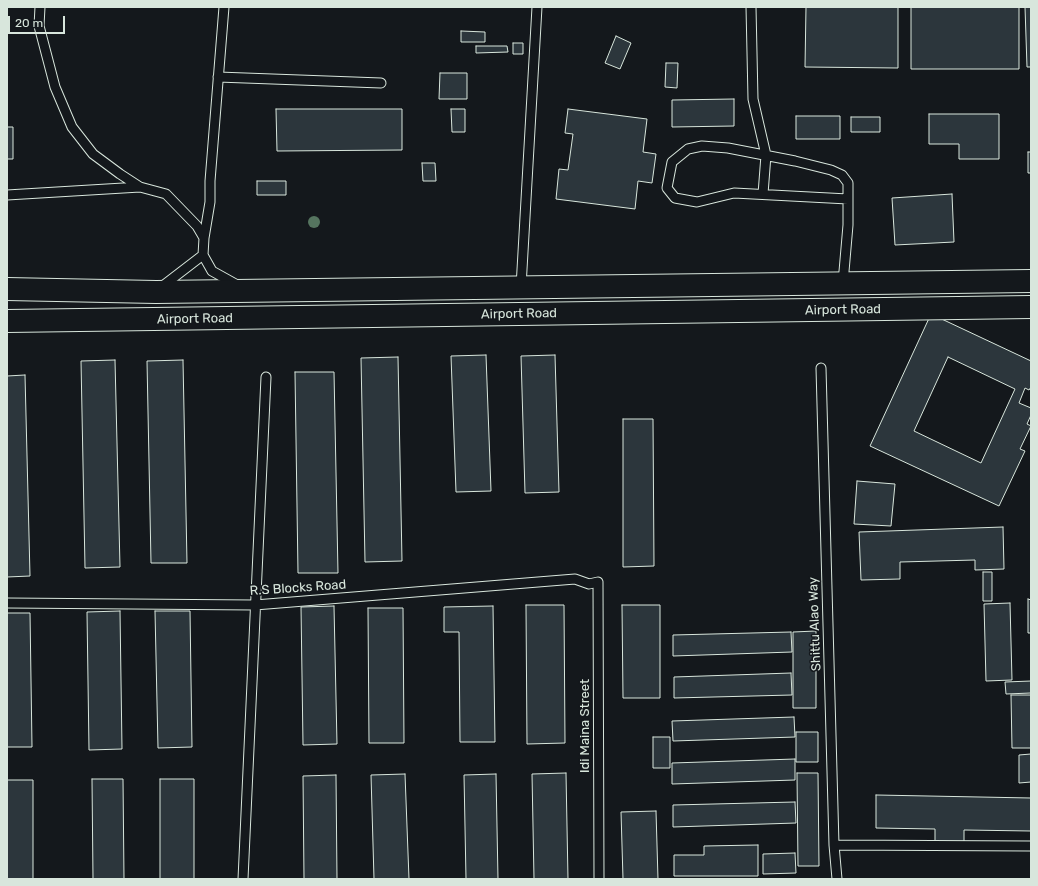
<!DOCTYPE html>
<style>
body{margin:0}
#map{position:relative;width:1038px;height:886px;overflow:hidden;background:#14181c;font-family:Rubik,sans-serif}
canvas{display:block}
.frame{position:absolute;inset:0;border:8px solid #d8e6dc;pointer-events:none}
.scale{position:absolute;left:8px;top:16px;width:57px;height:18px;box-sizing:border-box;border:2px solid #d8e6dc;border-top:0;padding-left:5px;font-size:12px;line-height:14px;white-space:nowrap;color:#d8e6dc;-webkit-text-stroke:3px #14181c;paint-order:stroke}
</style>
<div id="map">
<canvas width="1038" height="886"></canvas>
<div class="frame"></div>
<div class="scale">20 m</div>
</div>
<script>
const context = document.querySelector('canvas').getContext('2d');
context.lineJoin = 'round';
function fillPath(path, color) { context.fillStyle = color; context.fill(path, 'evenodd'); }
const shape = rows => new Path2D(rows.map(r => 'M' + r).join(''));
function trace(path, color, width, dash) { context.strokeStyle = color; context.lineWidth = width; context.lineCap = dash ? 'butt' : 'round'; context.setLineDash(dash || []); context.stroke(path); }
function label(font, color, halo, rows, align = 'center') {
  context.font = font + ' Rubik,sans-serif'; context.lineWidth = 3; context.setLineDash([]); context.textBaseline = 'middle'; context.strokeStyle = halo; context.fillStyle = color; for (const [text, x, y, turn = 0] of rows) {
    context.save(); context.translate(x, y); context.rotate((+turn || 0) * Math.PI / 180); context.textAlign = isNaN(turn) ? turn : align; if (halo) context.strokeText(text, 0, 0); context.fillText(text, 0, 0); context.restore();
  }
}
const building = shape([
 [806,7,898,7,898,68,805,67,806,7],
 [911,7,1019,7,1019,69,911,69,911,7],
 [1025,7,1031,7,1031,67,1027,67,1025,7],
 [461,31,485,32,485,42,461,42,461,31],
 [616,36,631,43,620,69,605,63,616,36],
 [513,43,523,43,523,54,513,54,513,43],
 [476,46,507,46,508,52,476,53,476,46],
 [666,63,678,63,677,88,665,87,666,63],
 [440,73,467,73,467,99,439,99,440,73],
 [734,99,734,126,672,127,672,100,734,99],
 [276,109,402,109,402,150,277,151,276,109],
 [451,109,465,109,465,132,452,132,451,109],
 [568,109,647,119,643,152,656,154,652,183,638,181,635,209,556,199,559,169,568,170,573,134,565,133,568,109],
 [929,114,999,114,999,159,959,159,959,144,929,144,929,114],
 [796,116,840,116,840,139,796,139,796,116],
 [851,117,880,117,880,132,851,132,851,117],
 [7,127,13,127,13,159,7,159,7,127],
 [1028,152,1031,152,1031,173,1028,173,1028,152],
 [422,163,435,163,436,181,423,181,422,163],
 [257,181,286,181,286,195,257,195,257,181],
 [952,194,954,242,895,245,892,198,952,194],
 [931,314,1031,361,1031,387,1029,390,1025,388,1019,403,1031,408,1031,415,1027,424,1031,426,1020,449,1025,451,999,506,870,446,931,314],
 [948,357,1015,389,981,463,914,431,948,357],
 [486,355,491,491,456,492,451,356,486,355],
 [555,355,559,492,525,493,521,356,555,355],
 [398,357,402,561,365,562,361,358,398,357],
 [115,360,120,567,85,568,81,361,115,360],
 [183,360,187,563,151,563,147,361,183,360],
 [295,372,334,372,338,573,298,573,295,372],
 [25,375,30,576,7,577,7,376,25,375],
 [623,419,653,419,654,566,623,567,623,419],
 [857,481,895,484,891,526,854,524,857,481],
 [1003,527,1004,569,975,570,975,560,900,562,900,579,861,580,859,532,1003,527],
 [983,572,992,572,992,601,983,601,983,572],
 [1028,599,1031,600,1031,633,1028,633,1028,599],
 [1010,603,1012,680,986,681,984,604,1010,603],
 [526,605,564,605,565,743,527,744,526,605],
 [622,605,660,605,660,698,623,698,622,605],
 [334,606,337,744,303,745,301,607,334,606],
 [493,606,495,742,460,742,459,632,444,632,444,607,493,606],
 [368,608,403,608,404,743,369,743,368,608],
 [120,611,122,749,89,750,87,612,120,611],
 [155,611,190,611,192,747,158,748,155,611],
 [7,613,30,613,32,747,7,747,7,613],
 [816,631,816,708,793,708,793,632,816,631],
 [791,632,792,652,673,656,673,635,791,632],
 [791,673,792,695,674,698,674,677,791,673],
 [1031,681,1031,693,1006,694,1005,682,1031,681],
 [1011,695,1031,695,1031,748,1012,748,1011,695],
 [794,717,795,737,673,741,672,721,794,717],
 [796,732,818,732,818,762,796,762,796,732],
 [653,737,670,737,670,768,653,768,653,737],
 [1031,754,1031,790,1031,782,1019,783,1019,755,1031,754],
 [795,759,795,780,672,784,672,763,795,759],
 [566,773,568,879,534,879,532,774,566,773],
 [797,773,818,773,819,866,798,866,797,773],
 [405,774,409,879,374,879,371,775,405,774],
 [496,774,498,879,466,879,464,775,496,774],
 [336,775,337,879,304,879,303,776,336,775],
 [92,779,123,779,124,879,93,879,92,779],
 [160,779,194,779,194,879,160,879,160,779],
 [7,780,33,780,33,879,7,879,7,780],
 [876,795,1031,798,1031,831,964,830,964,843,935,842,935,829,876,828,876,795],
 [795,802,796,823,673,827,673,805,795,802],
 [656,811,658,879,623,879,621,812,656,811],
 [758,845,758,876,674,876,674,855,704,855,704,846,758,845],
 [795,853,796,873,763,874,763,854,795,853]
]);
fillPath(building, '#2c363c');
trace(building, '#d8e6dc', 1);
const lane = shape([
 [40,7,39,26,55,87,72,127,93,154,120,174,140,187,166,194,197,226,204,238],
 [224,7,210,181,210,202,204,238,203,255,212,271,239,286],
 [751,7,753,99,766,155,763,194],
 [218,77,381,83],
 [7,195,140,187],
 [843,283,848,225,848,183,842,175,831,170,795,161,728,148,702,146,688,149,672,162,667,188,675,198,697,202,734,193,848,199],
 [521,287,537,7],
 [160,288,203,255],
 [821,368,834,845,837,879],
 [7,603,255,605,575,579,589,584,598,582,599,879],
 [834,845,1031,846],
 [243,879,266,377]
]);
const secondary = shape([
 [7,289,156,292,1031,281],
 [7,321,1031,307]
]);
trace(lane, '#d8e6dc', 11);
trace(secondary, '#d8e6dc', 24);
trace(lane, '#14181c', 9);
trace(secondary, '#14181c', 22);
context.fillStyle = '#55745f';
for (const [x, y] of [
 [314,222]
]) { context.beginPath(); context.arc(x, y, 6, 0, 2 * Math.PI); context.fill(); }
label('13px', '#d8e6dc', '#14181c', [
 ["Airport Road",843,310,-1],
 ["Airport Road",519,314,-1],
 ["Airport Road",195,319,-1],
 ["R.S Blocks Road",298,588,-4],
 ["Shittu Alao Way",815,624,-92],
 ["Idi Maina Street",585,726,-90]
]);
</script>
